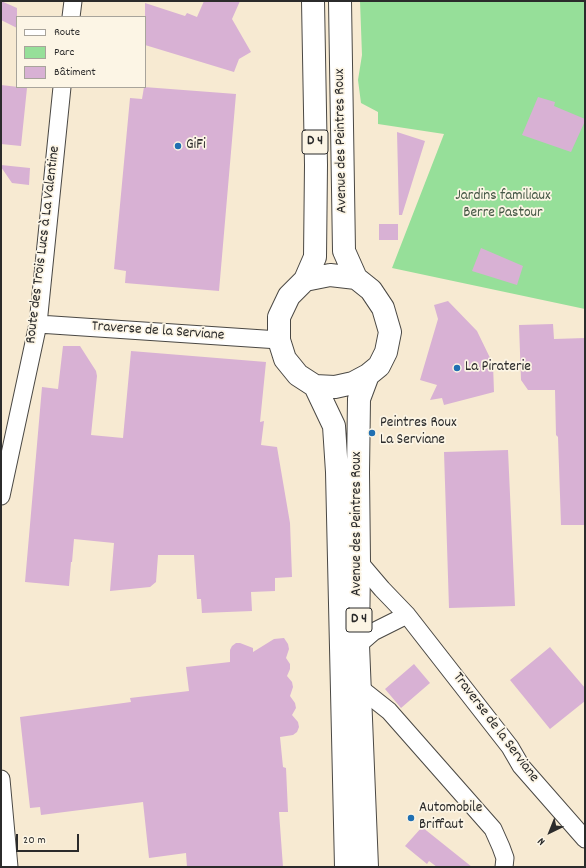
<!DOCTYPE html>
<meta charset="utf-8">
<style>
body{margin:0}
#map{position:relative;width:586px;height:868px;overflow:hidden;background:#f7ead2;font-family:Dekko,sans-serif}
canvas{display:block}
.frame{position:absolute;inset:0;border:2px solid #2b2b2b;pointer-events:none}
.legend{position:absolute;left:16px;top:16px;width:130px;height:72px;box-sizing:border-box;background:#fcf5e5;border:1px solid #a8a49b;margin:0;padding:5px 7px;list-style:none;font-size:12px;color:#2b2b2b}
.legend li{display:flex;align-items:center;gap:8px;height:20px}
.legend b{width:20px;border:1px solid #a8a49b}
.north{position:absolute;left:530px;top:812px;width:40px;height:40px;-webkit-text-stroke:3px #fcf5e5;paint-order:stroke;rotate:223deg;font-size:11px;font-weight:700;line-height:16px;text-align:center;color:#2b2b2b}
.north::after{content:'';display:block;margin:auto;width:14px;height:18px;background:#2b2b2b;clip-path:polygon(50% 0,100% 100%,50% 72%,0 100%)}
.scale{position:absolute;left:16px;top:834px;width:63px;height:18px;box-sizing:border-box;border:2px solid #2b2b2b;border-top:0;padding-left:5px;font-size:12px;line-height:14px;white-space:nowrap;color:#2b2b2b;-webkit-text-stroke:3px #fcf5e5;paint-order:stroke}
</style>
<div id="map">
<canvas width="586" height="868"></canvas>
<div class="frame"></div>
<ul class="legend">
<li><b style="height:5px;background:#fff"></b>Route</li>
<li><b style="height:11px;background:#96df99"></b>Parc</li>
<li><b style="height:11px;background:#d8b1d4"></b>Bâtiment</li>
</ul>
<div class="north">N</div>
<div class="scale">20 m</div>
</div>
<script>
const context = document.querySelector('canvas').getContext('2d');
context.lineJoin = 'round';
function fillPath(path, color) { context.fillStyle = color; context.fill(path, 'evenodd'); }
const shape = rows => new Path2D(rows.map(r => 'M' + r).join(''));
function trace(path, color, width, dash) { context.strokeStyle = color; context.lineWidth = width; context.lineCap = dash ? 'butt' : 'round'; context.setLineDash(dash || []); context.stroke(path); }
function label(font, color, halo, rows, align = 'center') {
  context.font = font + ' Dekko,sans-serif'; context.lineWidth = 3.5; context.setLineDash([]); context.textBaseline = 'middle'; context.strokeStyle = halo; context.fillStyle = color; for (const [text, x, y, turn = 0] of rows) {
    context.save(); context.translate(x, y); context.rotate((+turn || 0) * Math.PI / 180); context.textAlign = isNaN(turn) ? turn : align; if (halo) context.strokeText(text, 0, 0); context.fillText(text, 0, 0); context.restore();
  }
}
fillPath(shape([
 [360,1,585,1,585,309,392,268,444,134,378,124,378,112,361,103,358,80,362,55]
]), '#96df99');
fillPath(shape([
 [1,1,17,8,17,28,1,20],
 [204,1,240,1,232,19,251,52,239,59,234,72,145,45,145,3,185,16,187,13,197,17],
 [1,85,27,88,21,146,1,144],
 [144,87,236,94,219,291,125,283,126,271,114,269,130,98,142,99],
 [538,97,555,102,554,106,585,119,585,121,571,152,522,135],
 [397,132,425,141,402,215,399,215],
 [1,165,30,168,29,185,12,183,1,167],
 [379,224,398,224,398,240,379,240],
 [481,248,523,266,517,285,472,271],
 [448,301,477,331,493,364,494,392,444,405,442,398,430,400,437,385,420,380,438,319,434,305],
 [553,324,554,339,585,338,585,525,561,525,558,437,556,435,555,390,528,390,521,380,519,325],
 [63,346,80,346,96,371,97,376,91,435,123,438,131,351,266,362,260,422,264,421,261,445,277,447,290,523,292,577,275,578,275,591,251,592,252,611,202,613,201,599,197,599,194,555,158,555,156,582,150,587,110,591,114,543,74,539,72,562,71,562,69,586,25,582,42,387,58,389],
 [508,450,515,606,449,608,444,452],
 [284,638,288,644,289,649,286,658,290,664,290,669,287,676,292,682,293,687,290,696,295,703,296,708,292,715,298,722,299,727,297,732,293,735,280,737,283,767,286,768,288,812,279,812,283,867,187,867,186,853,149,858,143,802,41,815,40,807,30,808,20,717,131,702,130,698,189,691,186,667,230,662,230,650,232,646,236,643,240,643,253,648,253,652,274,639],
 [550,647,585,688,585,701,550,729,510,680],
 [414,664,430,683,401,708,385,689],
 [422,827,472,867,437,867,429,861,427,864,405,846]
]), '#d8b1d4');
const street = shape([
 [71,17,73,1],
 [38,324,279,340],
 [1,496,38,324,62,87],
 [359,562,382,589,407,615,510,747,521,766,585,839],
 [358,645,373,632,407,615],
 [360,688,389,711,493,829,501,847,505,858,504,867],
 [1,779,9,867]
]);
const primary = shape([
 [340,1,344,251,356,278],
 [330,275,356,278,371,290,383,308,390,332,386,352,379,366,368,375,353,383,335,387,315,386,298,375,285,359,279,340,279,317,289,296,305,280,330,275],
 [305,280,315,257,316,165,313,1],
 [315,386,334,426,337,472,346,867],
 [367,867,358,645,359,562,358,473,359,399,368,375]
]);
trace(street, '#4a4844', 19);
trace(primary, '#4a4844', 24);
trace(street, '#fff', 17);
trace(primary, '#fff', 22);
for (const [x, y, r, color] of [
 [178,146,4,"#1f6fb2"],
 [457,368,4,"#1f6fb2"],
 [372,433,4,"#1f6fb2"],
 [411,818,4,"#1f6fb2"]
]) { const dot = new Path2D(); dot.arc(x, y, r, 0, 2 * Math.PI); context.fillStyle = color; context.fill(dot); trace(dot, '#fcf5e5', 1.5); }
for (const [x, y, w] of [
 [315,142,26],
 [359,620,26]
]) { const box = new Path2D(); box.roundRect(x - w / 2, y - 12, w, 24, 3); context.fillStyle = '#fcf5e5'; context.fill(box); trace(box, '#2b2b2b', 1); }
label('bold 14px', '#2b2b2b', null, [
 ["D 4",315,142],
 ["D 4",359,620]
]);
label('15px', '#2b2b2b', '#fcf5e5', [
 ["Avenue des Peintres Roux",342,141,-91],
 ["Route des Trois Lucs à La Valentine",44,245,-83],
 ["Traverse de la Serviane",158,332,4],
 ["Avenue des Peintres Roux",358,524,-90],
 ["Traverse de la Serviane",495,728,53]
]);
label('15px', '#2b2b2b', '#fcf5e5', [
 ["GiFi",186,146],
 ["La Piraterie",465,368],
 ["Peintres Roux",380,424],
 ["La Serviane",380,441],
 ["Automobile",419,809],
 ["Briffaut",419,826]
], 'left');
label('15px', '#465846', '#fcf5e5', [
 ["Jardins familiaux",503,197],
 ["Berre Pastour",503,214]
]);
</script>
